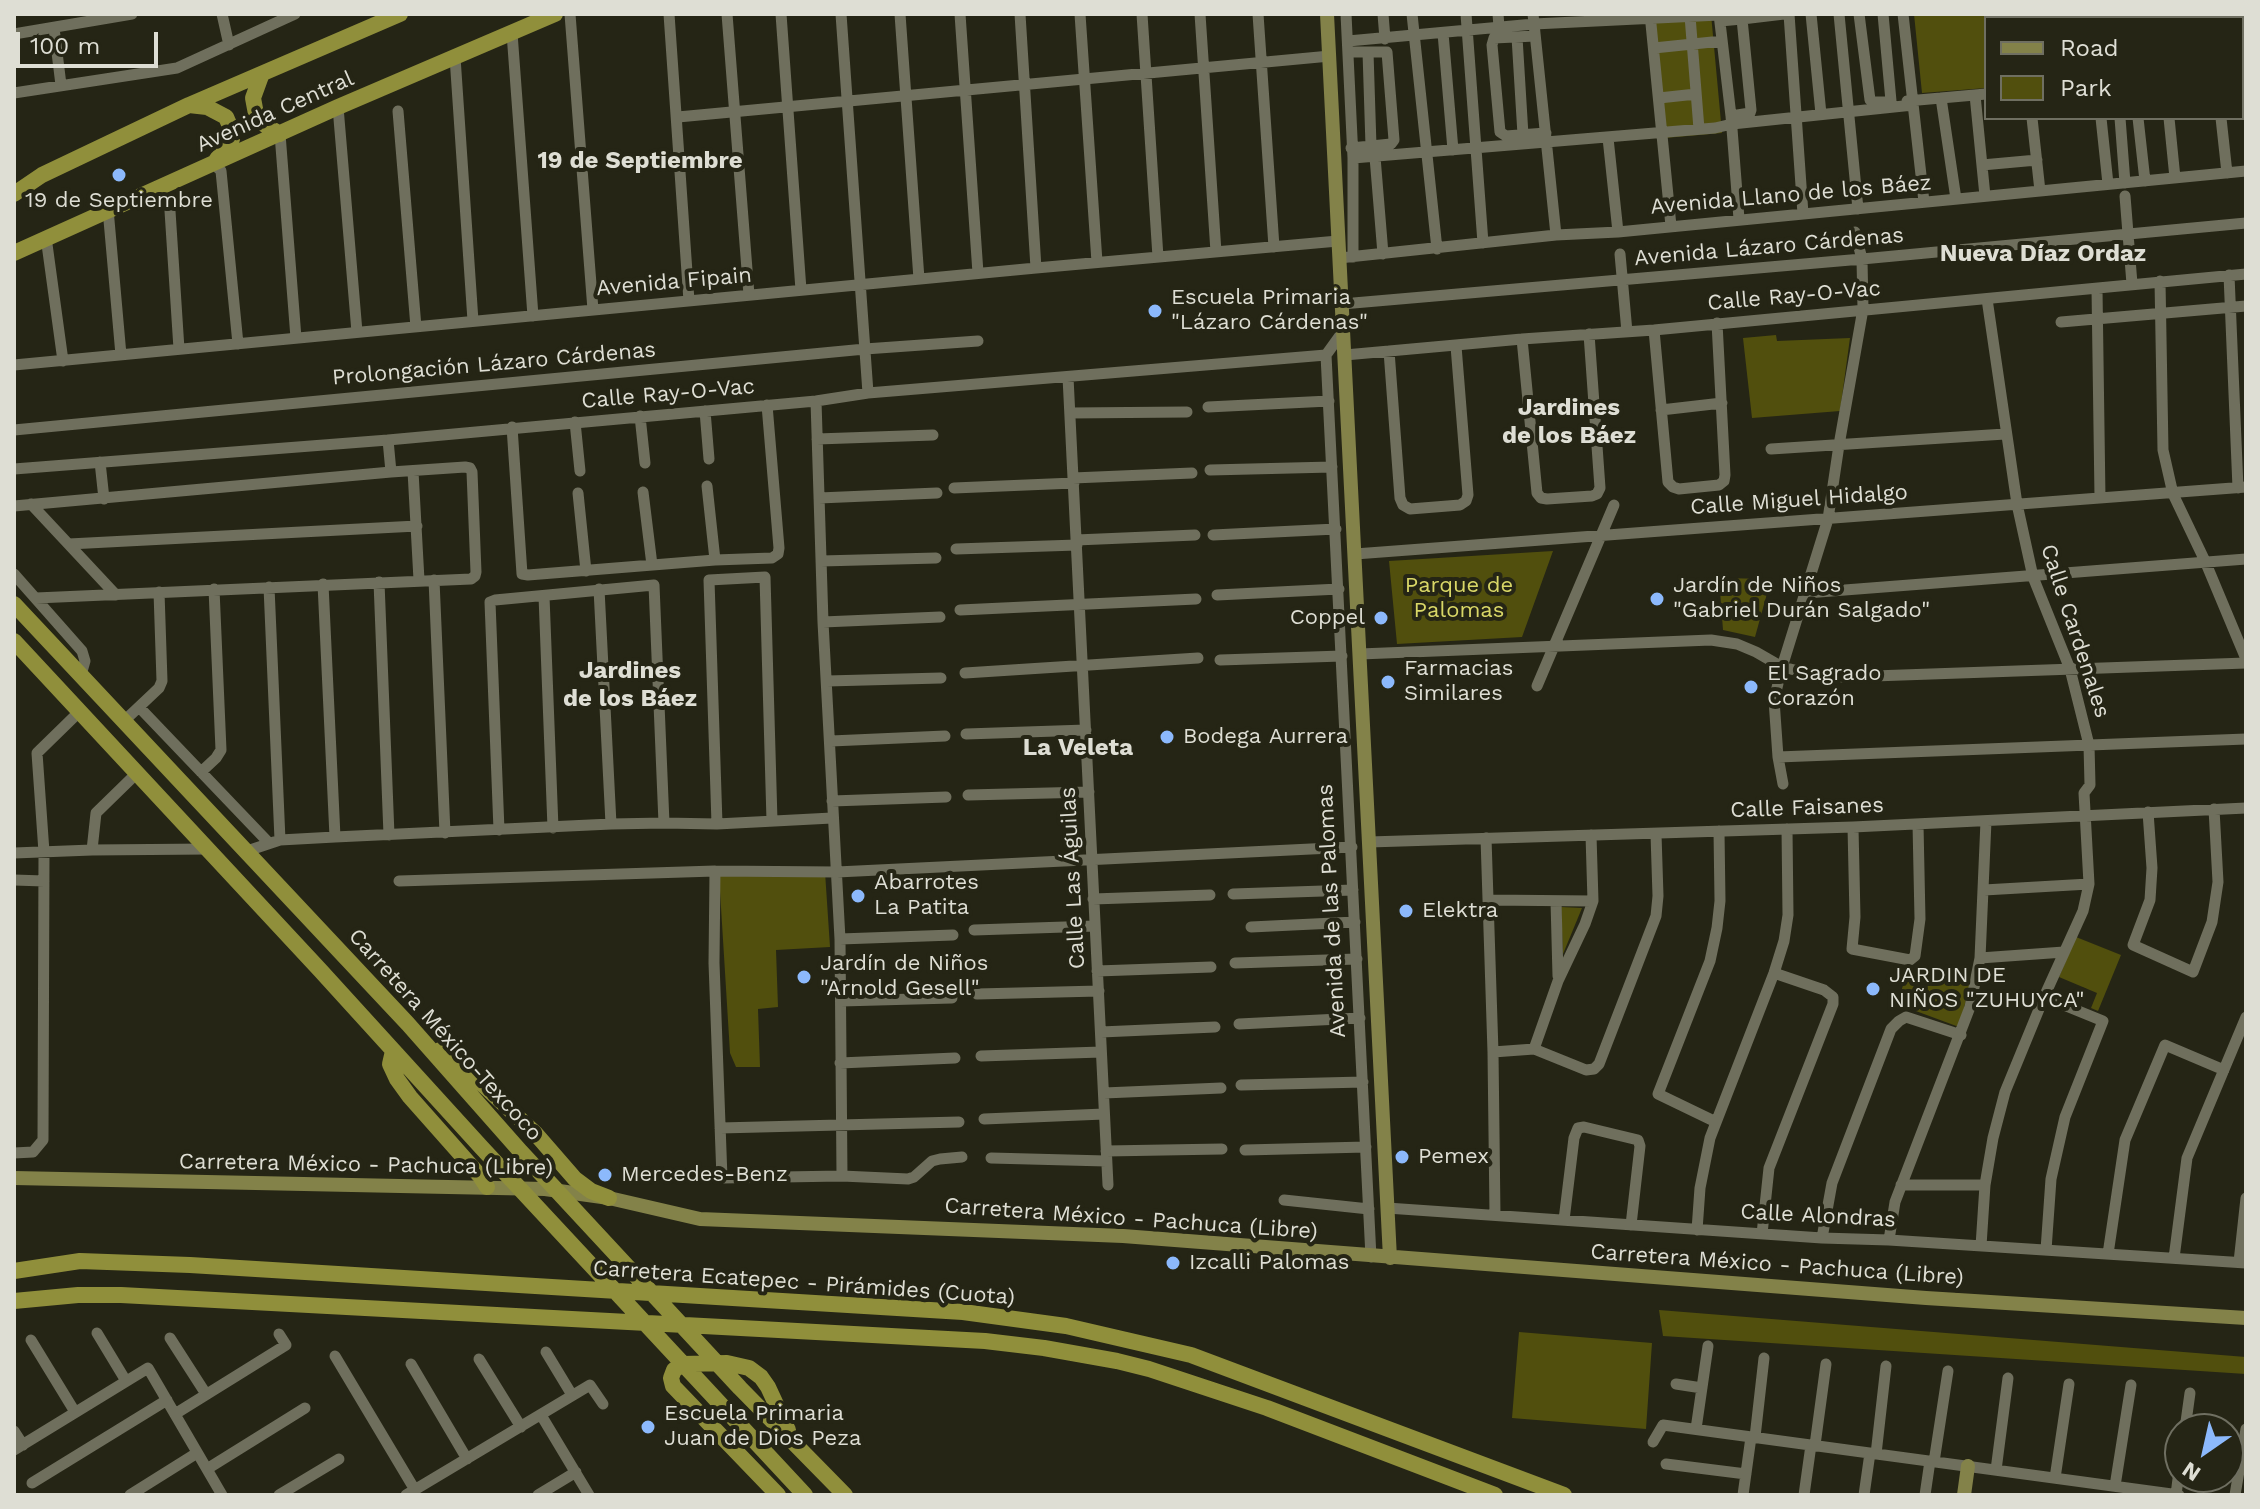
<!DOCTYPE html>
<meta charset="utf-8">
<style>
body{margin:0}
#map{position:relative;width:2260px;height:1509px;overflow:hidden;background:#252515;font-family:"Work Sans",sans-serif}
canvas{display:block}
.frame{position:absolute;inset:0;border:16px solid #deded4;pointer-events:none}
.legend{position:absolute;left:1984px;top:16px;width:260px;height:104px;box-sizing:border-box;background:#252515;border:2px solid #6f6f61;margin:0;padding:10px 14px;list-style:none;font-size:24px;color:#deded4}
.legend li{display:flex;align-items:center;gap:16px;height:40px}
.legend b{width:40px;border:2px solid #6f6f61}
.north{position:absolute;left:2164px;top:1413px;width:80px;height:80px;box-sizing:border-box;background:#252515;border:2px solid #6f6f61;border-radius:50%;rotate:214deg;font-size:22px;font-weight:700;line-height:32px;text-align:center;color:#deded4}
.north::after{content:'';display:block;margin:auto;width:28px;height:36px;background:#8cb9fc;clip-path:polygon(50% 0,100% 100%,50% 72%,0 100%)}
.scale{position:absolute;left:16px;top:32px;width:142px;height:36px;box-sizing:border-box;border:4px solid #deded4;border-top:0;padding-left:10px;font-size:24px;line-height:28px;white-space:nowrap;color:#deded4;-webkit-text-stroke:6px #252515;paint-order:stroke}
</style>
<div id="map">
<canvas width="2260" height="1509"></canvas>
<div class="frame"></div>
<ul class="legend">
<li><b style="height:10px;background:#838249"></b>Road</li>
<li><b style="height:22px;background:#514f0d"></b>Park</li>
</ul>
<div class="north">N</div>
<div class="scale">100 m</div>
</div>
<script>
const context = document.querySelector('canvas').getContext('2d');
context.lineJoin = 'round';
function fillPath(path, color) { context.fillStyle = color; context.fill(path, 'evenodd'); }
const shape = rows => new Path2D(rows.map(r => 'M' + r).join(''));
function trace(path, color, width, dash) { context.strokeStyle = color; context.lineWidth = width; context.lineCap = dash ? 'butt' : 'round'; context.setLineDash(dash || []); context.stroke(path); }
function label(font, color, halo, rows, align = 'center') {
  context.font = font + ' "Work Sans",sans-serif'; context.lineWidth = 8; context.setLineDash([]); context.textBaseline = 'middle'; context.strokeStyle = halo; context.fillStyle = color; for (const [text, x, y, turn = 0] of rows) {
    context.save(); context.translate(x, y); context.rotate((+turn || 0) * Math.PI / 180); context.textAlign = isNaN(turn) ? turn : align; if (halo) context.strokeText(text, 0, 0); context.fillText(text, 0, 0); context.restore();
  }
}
fillPath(shape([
 [1654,14,1711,14,1722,133,1665,138],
 [1914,14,2082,14,2082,18,1986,18,1986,88,1922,93],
 [1776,335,1777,341,1850,338,1840,411,1752,418,1743,338],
 [1553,551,1522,637,1397,644,1389,561],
 [1719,578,1771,579,1755,637,1723,630],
 [825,872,830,947,776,950,778,1007,758,1009,760,1067,736,1067,730,1053,719,875],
 [1561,907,1582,908,1563,954],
 [2076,937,2121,955,2098,1011,2091,1008,2097,993,2059,977],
 [1907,973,1970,985,1959,1027,1897,1004],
 [1659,1310,2246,1357,2246,1374,1663,1336],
 [1519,1332,1652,1343,1646,1429,1512,1418]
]), '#514f0d');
trace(shape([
 [222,14,229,45],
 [570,14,593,310],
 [669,14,689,301],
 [727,14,749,295],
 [781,14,801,290],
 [841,14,868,393],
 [900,14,919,279],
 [960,14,978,273],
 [1020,14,1036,268],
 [1080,14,1097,262],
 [1142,14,1158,257],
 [1200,14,1216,252],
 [1258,14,1274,247],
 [1346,14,1353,158,1353,257],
 [1383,14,1385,39],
 [1412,14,1437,249],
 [1466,14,1483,243],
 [1498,14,1499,27],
 [1533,14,1556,235],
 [1650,14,1671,226],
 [1719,14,1731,116,1739,219],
 [1789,14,1803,214],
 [1811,14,1821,114],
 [1839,14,1858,209],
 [1859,14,1870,100,1874,102,1886,102],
 [1883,14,1891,101],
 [1903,14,1924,202],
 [2090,14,2091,18],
 [2119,14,2119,18],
 [2158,14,2159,18],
 [2186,14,2186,18],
 [2208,14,2209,18],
 [2236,14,2236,18],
 [1690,16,1699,129],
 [1742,19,1784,14],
 [1720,21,1742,19,1751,110,1750,113,1731,116],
 [54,28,61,85],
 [512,33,533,316],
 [1443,33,1453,150],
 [14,34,132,14],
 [1535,36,1494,38,1492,45,1500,132,1506,136,1546,133],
 [1517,37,1523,135],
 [1348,41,1534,24,1719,15],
 [1654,48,1722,41],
 [1349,52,1387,52,1394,140,1391,144,1351,148],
 [1368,52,1371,146,1375,157,1383,254],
 [455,57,473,321],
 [2242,59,2246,65],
 [2242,80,2246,80],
 [14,93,177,68,295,14],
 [1975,95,1985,196],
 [1659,98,1696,94],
 [1941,98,1956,199],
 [1907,101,1986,94],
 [338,107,357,332],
 [398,111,416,327],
 [678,117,1330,56],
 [2032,118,2040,191],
 [2101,118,2108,184],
 [2120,118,2125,183],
 [2138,118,2145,181],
 [2169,118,2175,178],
 [2221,118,2227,173],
 [280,134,296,338],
 [1608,138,1618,232],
 [1353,158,1715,128,1732,124,1913,105],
 [213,163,221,171,238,344],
 [1982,165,2037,160],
 [2125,196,2132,284],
 [108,209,121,355],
 [170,211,179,349],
 [46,237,63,361],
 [1620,254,1627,332],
 [1339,258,1556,235,1618,232,2246,171],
 [2229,275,2238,488],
 [2160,281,2163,450,2173,494,2205,561,2246,659],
 [2097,289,2100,498],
 [1342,304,1862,259,2246,223],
 [2061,322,2246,306],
 [1344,330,1326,355,1371,1257],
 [1654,330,1668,482,1673,487,1679,489,1719,485,1724,481,1725,475,1717,323],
 [1522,339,1537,493,1541,498,1547,499,1592,496,1597,494,1600,488,1589,334],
 [1389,351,1400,498,1403,505,1410,509,1460,505,1466,501,1468,495,1456,346],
 [1345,355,1522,339,1654,330,2246,274],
 [14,365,1036,268,1338,241],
 [1068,377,1108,1185],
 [816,401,823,622,840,939,842,1176],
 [1208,407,1329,401],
 [1661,410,1722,403],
 [705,411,709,459],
 [1070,413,1187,412],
 [640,416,645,463],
 [575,422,580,471],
 [512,427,522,574,528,575,715,560,772,558,778,554,779,548,767,405],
 [14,430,865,349,978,341],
 [817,439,933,435],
 [388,440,391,472],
 [1771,449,2005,434],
 [100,462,104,499],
 [14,469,388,440,816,401,868,393,1326,355],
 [1210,470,1332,467],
 [413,471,419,580],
 [1073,478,1192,473],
 [707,486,715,560],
 [954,488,1074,483],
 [643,492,652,565],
 [578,493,586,571],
 [819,498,937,493],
 [31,504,116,595],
 [14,506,391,472,465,467,470,468,472,472,476,572,475,576,471,579,36,598],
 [1213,535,1336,529],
 [1076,540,1195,535],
 [69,544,417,526],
 [956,549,1077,545],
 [1355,554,2246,487],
 [821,561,936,558],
 [14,574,82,651,85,661,81,675],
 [434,580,445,833],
 [379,582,389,835],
 [323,584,335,837],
 [269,587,280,840],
 [599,589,611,824],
 [1806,593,2246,559],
 [1217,595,1339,589],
 [544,596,553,828],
 [960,610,1196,599],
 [823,622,940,617],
 [1360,654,1711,640,1737,644,1756,652,1782,667,1820,676,1845,677,2246,663],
 [1220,660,1342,656],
 [965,673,1198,658],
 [827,681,941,678],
 [1537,686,1614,505],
 [139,707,269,843],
 [124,721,159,688,162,681,159,592],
 [966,734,1086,730],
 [831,741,945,736],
 [1778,757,2246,739],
 [201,772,216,758,221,750,214,589],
 [1783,784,1778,757,1774,700,1782,667,1828,519,1839,445,1863,309,1862,259,1855,232],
 [968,795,1089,792],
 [832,801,946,797],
 [2148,812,2152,868,2150,900,2133,945,2193,972,2212,922,2218,882,2214,809],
 [717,824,709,580,765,577,772,821],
 [1853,827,1855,917,1852,949,1910,960,1915,956,1920,919,1918,824],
 [499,830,490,602,495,600,654,585,664,823],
 [1486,838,1493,1052,1495,1215],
 [1369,842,1853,827,2246,808],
 [92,850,96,813,137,773],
 [247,851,280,840,335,837,611,824,664,823,717,824,832,818],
 [14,853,92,850,208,849],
 [715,871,714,963,722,1178,842,1176,908,1179,914,1177,932,1161,940,1159,962,1157],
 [14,880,44,881],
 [399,881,715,871,837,872,1352,847],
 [1984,890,2089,884],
 [1233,894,1353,890],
 [1093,899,1210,895],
 [1488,900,1593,901],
 [1556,901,1558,976],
 [1251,927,1355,922],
 [974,930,1095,926],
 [840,939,953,935],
 [1980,958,2064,952],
 [1235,963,1357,959],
 [1097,971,1211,967],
 [977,994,1099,991],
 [2044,997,2103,1021,2065,1117,2051,1179,2046,1250],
 [841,1001,952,998],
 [1239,1024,1360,1018],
 [1101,1032,1215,1027],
 [1534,1049,1558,981,1585,924,1593,901,1591,835],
 [1493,1052,1534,1049,1586,1070,1594,1069,1599,1064,1656,916,1658,896,1656,834],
 [981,1056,1101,1052],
 [840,1063,955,1058],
 [1241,1085,1363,1082],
 [1104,1093,1221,1088],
 [984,1119,1104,1114],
 [1716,1122,1658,1094,1710,961,1717,928,1720,901,1719,831],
 [720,1128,959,1122],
 [1245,1150,1366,1147],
 [1106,1151,1222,1149],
 [14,1153,33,1152,43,1140,44,852,37,753,79,712],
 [991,1158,1106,1161],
 [1901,1185,1985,1185],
 [1284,1200,1369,1209],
 [1387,1208,1822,1238,1889,1240,2246,1263],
 [1564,1220,1574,1138,1578,1128,1584,1127,1638,1140,1640,1146,1631,1225],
 [1697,1230,1700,1188,1710,1138,1774,973,1784,941,1788,915,1787,829],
 [1762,1234,1769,1168,1833,1004,1833,997,1824,990,1774,973],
 [1822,1238,1832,1183,1891,1029,1899,1021,1906,1017,1961,1035],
 [1889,1240,1895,1202,1970,1007,1980,958,1986,821],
 [1981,1246,1985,1185,1993,1138,2005,1092,2044,997,2083,911,2089,884,2084,793,2090,785,2089,745,2070,669,2033,577,2017,504,1987,299],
 [2108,1254,2125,1140,2165,1045,2224,1070],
 [2174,1258,2187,1158,2246,1017],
 [2239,1262,2246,1198],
 [97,1333,126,1381],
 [170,1338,206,1394],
 [31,1340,75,1412],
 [546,1352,572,1395],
 [335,1356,415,1490],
 [479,1359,521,1427],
 [411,1364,467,1459],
 [1676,1384,1702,1388],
 [175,1414,286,1345,279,1334],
 [541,1415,589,1495],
 [1696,1429,1708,1346],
 [2185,1429,2190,1393],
 [14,1431,23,1445],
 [1755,1437,1764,1358],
 [1653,1442,1663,1425,2179,1495],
 [1815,1445,1826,1364],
 [14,1450,148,1368,222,1495],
 [1876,1454,1886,1366],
 [1934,1462,1948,1371],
 [1666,1464,1746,1474],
 [207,1469,305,1408],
 [1996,1470,2008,1378],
 [2055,1478,2069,1384],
 [32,1483,167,1400],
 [2115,1486,2131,1385],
 [130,1495,197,1453],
 [279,1495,339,1459],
 [406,1495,590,1385,603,1404],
 [538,1495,576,1472],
 [1743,1495,1751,1437],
 [1804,1495,1811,1445],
 [1864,1495,1870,1453],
 [1925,1495,1930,1461],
 [2176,1495,2180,1463],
 [2235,1495,2246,1429]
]), '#6f6f5d', 11);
trace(shape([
 [1327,14,1390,1258],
 [14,1178,545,1189,609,1198,700,1219,1123,1236,1926,1298,2246,1318],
 [1964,1495,1968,1466]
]), '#838249', 14);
trace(shape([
 [261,76,253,98,256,114,265,125,280,134],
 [189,105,207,107,226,117,232,131,232,139,228,148,217,159],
 [14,194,42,175,189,105,400,14],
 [14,253,338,107,555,14],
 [14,604,408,1024,521,1152,740,1388,845,1495],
 [14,641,320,970,482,1148,805,1495],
 [440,1050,481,1083,535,1133,575,1179,591,1191,609,1198],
 [393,1051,390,1064,397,1079,410,1097,480,1176,487,1187],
 [14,1271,80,1261,190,1265,963,1312,1066,1326,1191,1355,1564,1495],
 [14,1301,78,1295,121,1295,985,1341,1044,1348,1117,1361,1149,1369,1267,1408,1495,1495],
 [778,1495,673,1386,671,1378,674,1370,683,1364,727,1363,749,1368,761,1377,768,1387,788,1430]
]), '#908f3b', 16);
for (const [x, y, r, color] of [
 [119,175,8,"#8cb9fc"],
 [1155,311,8,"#8cb9fc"],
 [1657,599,8,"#8cb9fc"],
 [1381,618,8,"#8cb9fc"],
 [1388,682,8,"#8cb9fc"],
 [1751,687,8,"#8cb9fc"],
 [1167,737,8,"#8cb9fc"],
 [858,896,8,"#8cb9fc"],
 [1406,911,8,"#8cb9fc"],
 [804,977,8,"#8cb9fc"],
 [1873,989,8,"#8cb9fc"],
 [1402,1157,8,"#8cb9fc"],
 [605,1175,8,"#8cb9fc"],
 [1173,1263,8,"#8cb9fc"],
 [648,1427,8,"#8cb9fc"]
]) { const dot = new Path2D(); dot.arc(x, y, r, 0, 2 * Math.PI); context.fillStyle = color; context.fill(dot); trace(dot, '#252515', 3); }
label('22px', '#deded4', '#252515', [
 ["Avenida Central",275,112,-24],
 ["Avenida Llano de los Báez",1791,195,-5],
 ["Avenida Lázaro Cárdenas",1769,247,-5],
 ["Avenida Fipain",674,282,-5],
 ["Calle Ray-O-Vac",1794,296,-5],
 ["Prolongación Lázaro Cárdenas",494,364,-5],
 ["Calle Ray-O-Vac",668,394,-5],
 ["Calle Miguel Hidalgo",1799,500,-4],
 ["Calle Cardenales",2075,631,72],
 ["Calle Faisanes",1807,808,-2],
 ["Calle Las Águilas",1073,878,-93],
 ["Avenida de las Palomas",1332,911,-93],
 ["Carretera México-Texcoco",445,1035,48],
 ["Carretera México - Pachuca (Libre)",366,1165,1],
 ["Calle Alondras",1818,1216,3],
 ["Carretera México - Pachuca (Libre)",1131,1219,4],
 ["Carretera México - Pachuca (Libre)",1777,1265,4],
 ["Carretera Ecatepec - Pirámides (Cuota)",804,1283,4]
]);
label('22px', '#deded4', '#252515', [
 ["19 de Septiembre",119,201,"center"],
 ["Escuela Primaria",1171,298],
 ["\"Lázaro Cárdenas\"",1171,323],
 ["Jardín de Niños",1673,586],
 ["\"Gabriel Durán Salgado\"",1673,611],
 ["Coppel",1365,618,"right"],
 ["Farmacias",1404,669],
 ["Similares",1404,694],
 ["El Sagrado",1767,674],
 ["Corazón",1767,699],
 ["Bodega Aurrera",1183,737],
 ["Abarrotes",874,883],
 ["La Patita",874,908],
 ["Elektra",1422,911],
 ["Jardín de Niños",820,964],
 ["\"Arnold Gesell\"",820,989],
 ["JARDIN DE",1889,976],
 ["NIÑOS \"ZUHUYCA\"",1889,1001],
 ["Pemex",1418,1157],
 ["Mercedes-Benz",621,1175],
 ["Izcalli Palomas",1189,1263],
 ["Escuela Primaria",664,1414],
 ["Juan de Dios Peza",664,1439]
], 'left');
label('22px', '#d9d767', '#252515', [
 ["Parque de",1459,586],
 ["Palomas",1459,611]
]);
label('bold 24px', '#deded4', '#252515', [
 ["19 de Septiembre",640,161],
 ["Nueva Díaz Ordaz",2043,254],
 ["Jardines",1569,408],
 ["de los Báez",1569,436],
 ["Jardines",630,671],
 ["de los Báez",630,699],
 ["La Veleta",1078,748]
]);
</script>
